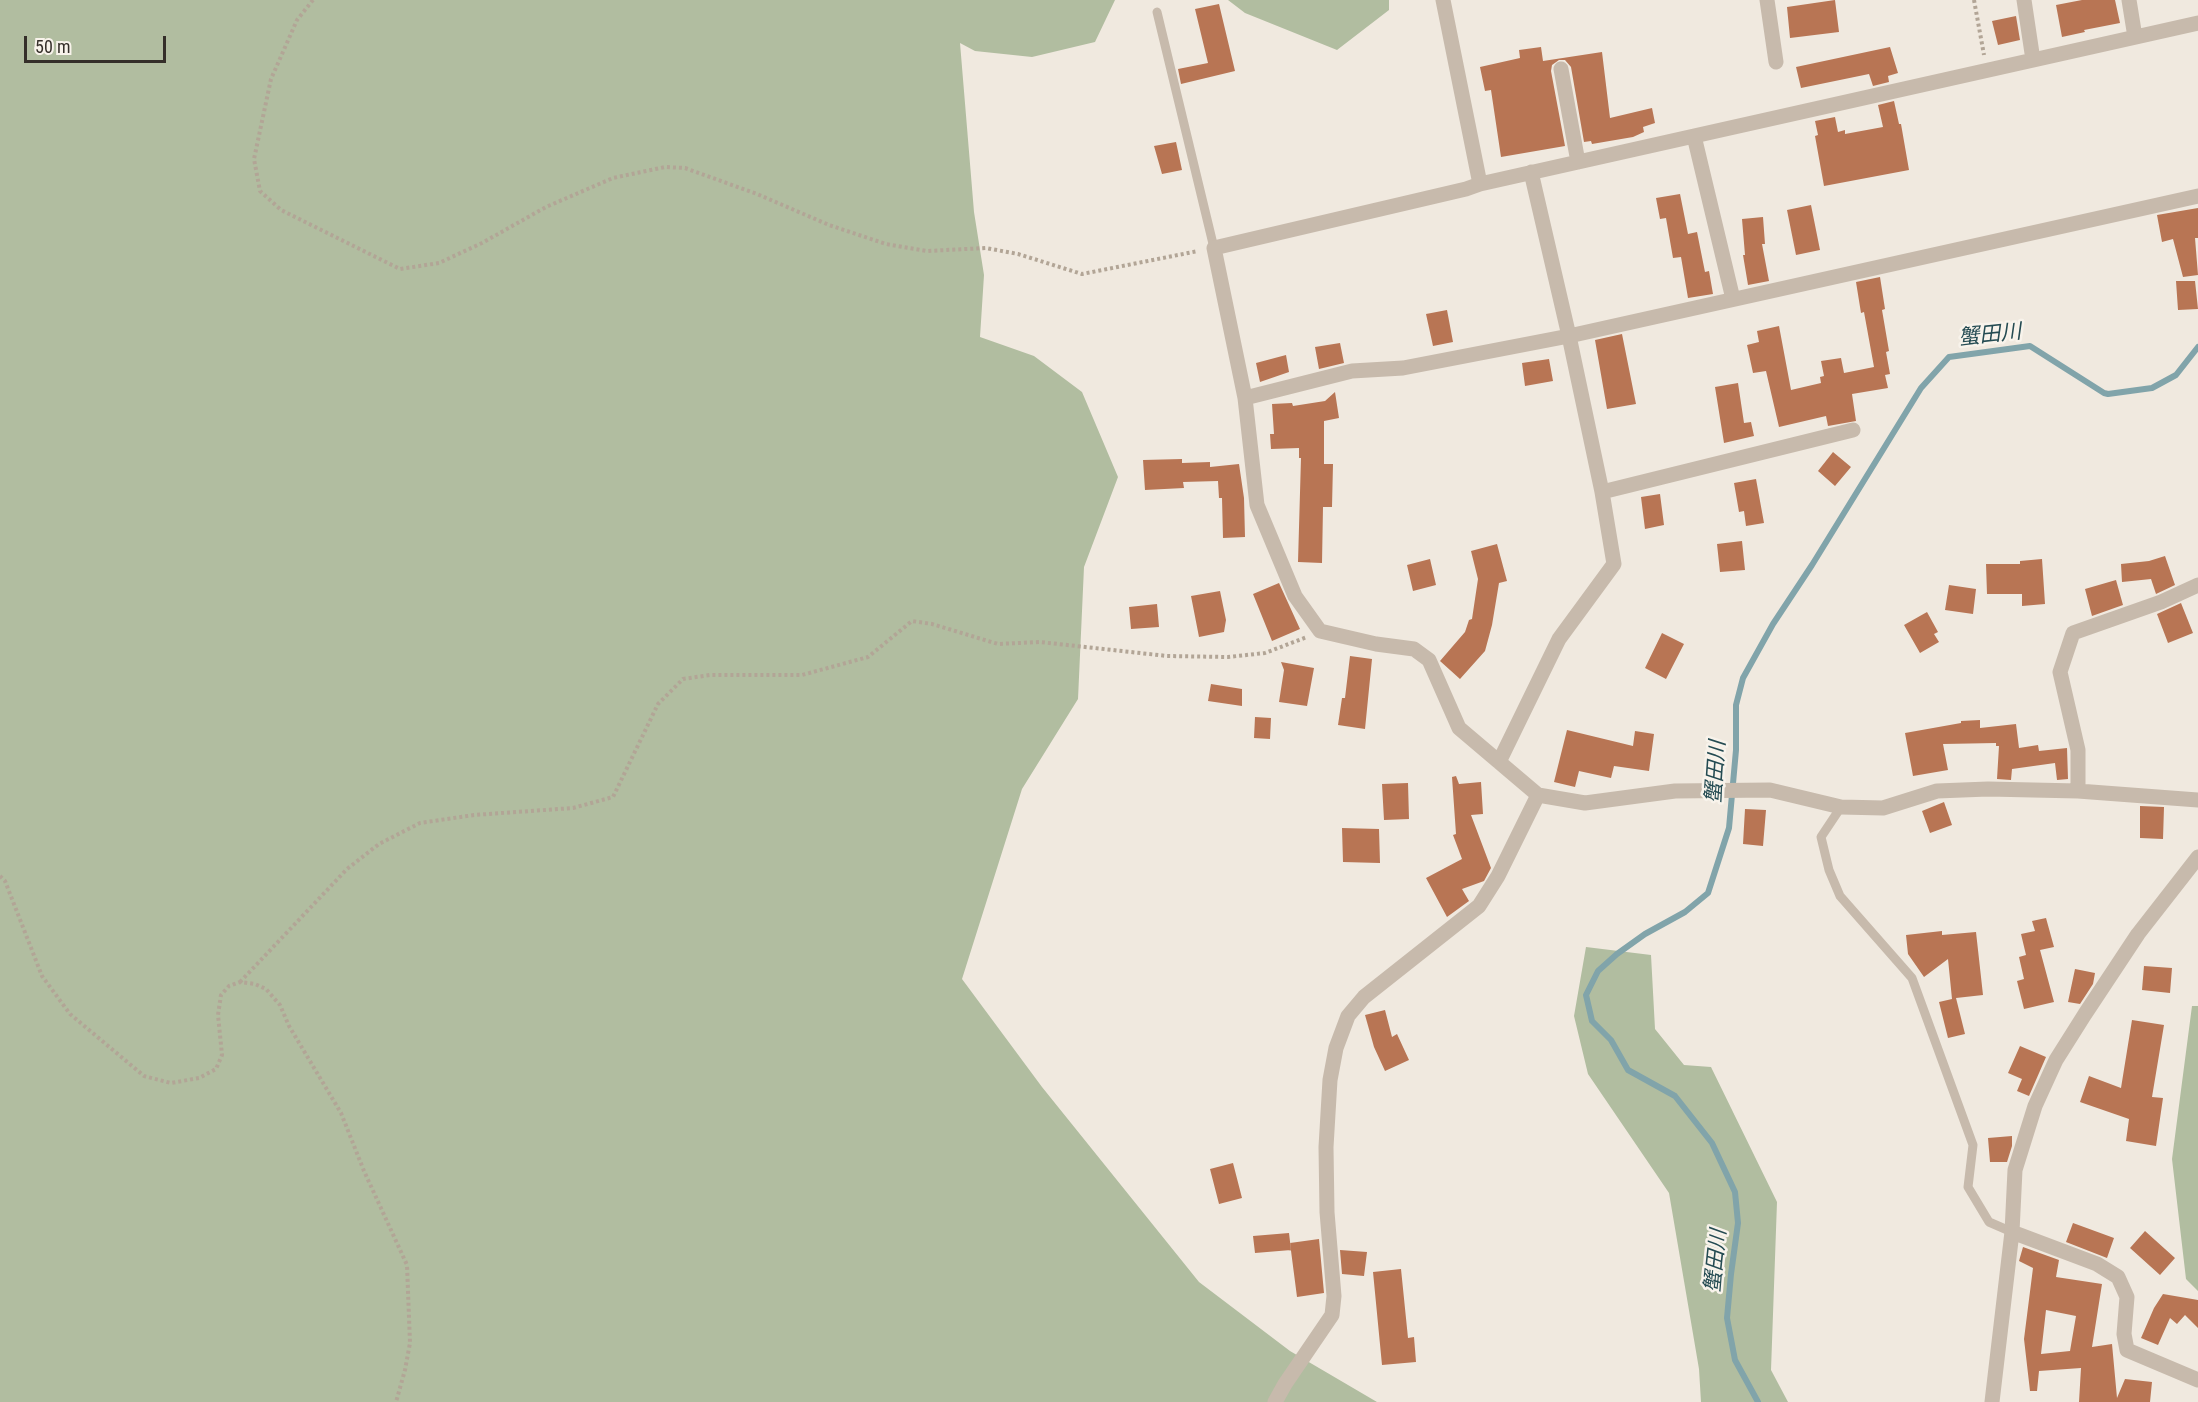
<!DOCTYPE html>
<meta charset="utf-8">
<style>
body{margin:0}
#map{position:relative;width:2198px;height:1402px;overflow:hidden;background:#f0e9df;font-family:"Roboto Condensed",sans-serif}
canvas{display:block}
.scale{position:absolute;left:24px;top:36px;width:142px;height:27px;box-sizing:border-box;border:3px solid #352f2a;border-top:0;padding-left:8px;font-size:18px;line-height:21px;white-space:nowrap;color:#352f2a;-webkit-text-stroke:4px #f8f3eb;paint-order:stroke}
</style>
<div id="map">
<canvas width="2198" height="1402"></canvas>
<div class="scale">50 m</div>
</div>
<script>
const context = document.querySelector('canvas').getContext('2d');
context.lineJoin = 'round';
function fillPath(path, color) { context.fillStyle = color; context.fill(path, 'evenodd'); }
const shape = rows => new Path2D(rows.map(r => 'M' + r).join(''));
function trace(path, color, width, dash) { context.strokeStyle = color; context.lineWidth = width; context.lineCap = dash ? 'butt' : 'round'; context.setLineDash(dash || []); context.stroke(path); }
function label(font, color, halo, rows, align = 'center') {
  context.font = font + ' "Roboto Condensed","Noto Sans JP",sans-serif'; context.lineWidth = 5; context.setLineDash([]); context.textBaseline = 'middle'; context.strokeStyle = halo; context.fillStyle = color; for (const [text, x, y, turn = 0] of rows) {
    context.save(); context.translate(x, y); context.rotate((+turn || 0) * Math.PI / 180); context.textAlign = isNaN(turn) ? turn : align; if (halo) context.strokeText(text, 0, 0); context.fillText(text, 0, 0); context.restore();
  }
}
fillPath(shape([
 [0,0,1115,0,1095,42,1032,57,975,51,960,43,974,212,984,275,980,337,1034,356,1082,392,1118,477,1084,567,1078,699,1022,789,962,979,1042,1087,1199,1282,1290,1351,1377,1402,0,1402],
 [1228,0,1389,0,1389,10,1337,50,1245,13],
 [1586,947,1651,955,1655,1029,1684,1065,1711,1067,1777,1202,1771,1370,1788,1402,1701,1402,1699,1369,1669,1193,1588,1074,1574,1016],
 [2192,1006,2198,1006,2198,1291,2186,1279,2172,1159]
]), '#b1bda0');
trace(shape([
 [1758,1402,1735,1360,1727,1318,1731,1274,1738,1223,1735,1192,1712,1143,1675,1096,1628,1070,1611,1040,1592,1021,1586,995,1598,971,1617,954,1645,934,1685,912,1708,893,1729,828,1736,750,1736,705,1743,678,1773,624,1812,565,1921,388,1949,357,2030,346,2104,393,2108,394,2152,388,2176,375,2198,347]
]), '#81a4aa', 6);
fillPath(shape([
 [1835,0,1839,32,1790,38,1787,7],
 [2082,0,2115,0,2120,23,2084,30,2085,32,2062,37,2056,5],
 [1219,4,1235,71,1181,84,1178,69,1208,63,1195,9],
 [2016,16,2020,40,1998,45,1992,21],
 [1541,47,1543,61,1602,52,1610,118,1652,108,1655,123,1643,127,1644,132,1633,137,1592,144,1591,141,1584,142,1571,67,1565,60,1559,60,1552,65,1551,71,1565,146,1501,157,1491,90,1485,91,1480,67,1520,58,1519,50],
 [1890,47,1898,73,1888,76,1889,82,1873,86,1869,74,1801,88,1796,67],
 [1894,101,1899,124,1901,124,1909,170,1824,186,1815,136,1818,135,1815,121,1835,117,1838,132,1845,130,1845,134,1883,127,1878,105],
 [1176,142,1182,170,1162,174,1154,146],
 [1680,194,1688,234,1697,232,1705,272,1709,271,1713,294,1688,298,1681,257,1673,258,1666,218,1660,219,1656,198],
 [1811,205,1820,250,1796,255,1787,210],
 [2198,208,2198,238,2195,238,2198,275,2183,277,2173,239,2162,242,2157,215],
 [1763,217,1765,244,1762,244,1769,281,1748,285,1743,255,1745,255,1742,219],
 [1880,277,1885,309,1882,310,1889,351,1886,352,1890,374,1885,375,1888,388,1852,394,1856,421,1828,426,1826,416,1779,427,1766,371,1753,373,1747,345,1759,342,1757,331,1779,326,1791,390,1821,383,1820,377,1824,376,1821,361,1841,358,1844,373,1874,367,1864,312,1861,313,1856,282],
 [2176,281,2195,281,2198,309,2178,310],
 [1447,310,1453,342,1433,346,1426,314],
 [1622,334,1636,404,1607,409,1595,340],
 [1340,343,1344,363,1319,369,1315,347],
 [1286,355,1289,372,1260,382,1256,363],
 [1549,359,1553,381,1525,386,1522,363],
 [1738,383,1744,423,1751,422,1754,436,1724,443,1715,387],
 [1335,392,1339,418,1324,421,1324,464,1333,464,1332,507,1323,507,1322,563,1298,562,1301,458,1299,458,1299,448,1271,449,1270,434,1274,434,1272,404,1292,403,1293,406,1325,401],
 [1833,452,1851,467,1835,486,1818,471],
 [1182,459,1182,463,1210,462,1210,467,1239,464,1244,498,1245,537,1223,538,1222,498,1219,498,1218,481,1183,482,1184,488,1145,490,1143,460],
 [1756,479,1764,523,1746,526,1744,511,1739,512,1734,483],
 [1660,494,1664,525,1645,529,1641,497],
 [1742,541,1745,570,1720,572,1717,544],
 [1497,544,1507,581,1499,583,1492,625,1485,651,1460,679,1440,661,1465,632,1469,620,1472,619,1478,579,1471,551],
 [2165,556,2175,585,2156,594,2151,579,2122,582,2121,564,2149,561],
 [1430,559,1436,585,1413,591,1407,565],
 [2042,559,2045,604,2022,606,2022,594,1987,594,1986,564,2020,564,2020,561],
 [2116,580,2123,605,2092,616,2085,589],
 [1279,583,1300,629,1272,641,1253,594],
 [1949,585,1976,589,1973,614,1945,610],
 [1220,591,1226,620,1224,632,1199,637,1191,596],
 [2181,603,2193,633,2168,643,2157,614],
 [1157,604,1159,627,1131,629,1129,607],
 [1927,612,1938,632,1934,634,1939,642,1920,653,1904,625],
 [1662,633,1684,644,1666,679,1645,668],
 [1350,656,1372,659,1365,729,1338,725,1342,698,1345,698],
 [1281,662,1314,668,1307,706,1279,702,1284,670],
 [1211,684,1242,689,1242,706,1208,701],
 [1255,717,1271,718,1270,739,1254,738],
 [1980,720,1980,728,2016,724,2019,748,2038,745,2039,751,2067,748,2068,779,2057,780,2055,763,2012,769,2011,780,1997,779,1999,746,1996,746,1996,743,1943,744,1948,770,1913,776,1905,733,1961,723,1961,721],
 [1567,730,1633,746,1635,731,1654,734,1649,771,1614,766,1611,778,1579,771,1575,787,1554,782],
 [1456,776,1459,784,1481,782,1483,814,1471,815,1491,868,1484,881,1462,889,1469,901,1447,917,1426,878,1462,859,1453,835,1456,834,1452,777],
 [1408,783,1409,819,1384,820,1382,784],
 [1944,802,1952,825,1930,833,1922,811],
 [2140,806,2164,807,2163,839,2140,838],
 [1745,809,1766,810,1763,846,1743,844],
 [1342,828,1379,829,1380,863,1343,862],
 [2046,918,2054,947,2040,950,2054,1002,2024,1009,2017,981,2024,979,2019,957,2026,955,2021,934,2035,931,2032,921],
 [1942,931,1942,935,1976,932,1983,995,1956,998,1965,1034,1948,1038,1939,1002,1952,999,1948,959,1924,977,1908,954,1906,935],
 [2144,966,2172,968,2170,993,2142,990],
 [2075,969,2095,973,2093,984,2080,1004,2068,1002],
 [1385,1010,1392,1037,1397,1034,1409,1060,1385,1071,1374,1047,1365,1015],
 [2132,1020,2164,1025,2152,1097,2163,1098,2156,1146,2126,1141,2129,1119,2080,1102,2089,1076,2121,1088],
 [2020,1046,2046,1057,2029,1096,2017,1091,2022,1079,2008,1073],
 [2012,1136,2012,1146,2007,1162,1990,1162,1988,1138],
 [1233,1163,1242,1198,1219,1204,1210,1169],
 [2073,1223,2114,1238,2107,1258,2066,1242],
 [2145,1231,2175,1258,2160,1275,2130,1248],
 [1289,1233,1291,1250,1255,1253,1253,1236],
 [1319,1239,1324,1293,1297,1297,1290,1243],
 [2023,1247,2059,1260,2056,1277,2102,1284,2092,1347,2112,1344,2117,1398,2125,1379,2152,1382,2150,1402,2079,1402,2081,1368,2039,1371,2037,1391,2030,1391,2024,1339,2033,1268,2019,1261],
 [2046,1310,2076,1316,2070,1351,2041,1354],
 [1340,1250,1367,1252,1364,1276,1342,1274],
 [1401,1269,1408,1338,1414,1337,1416,1362,1382,1365,1373,1272],
 [2163,1294,2198,1300,2198,1328,2185,1315,2177,1324,2170,1318,2158,1345,2141,1338,2154,1308]
]), '#b87554');
trace(shape([
 [313,0,297,20,271,79,254,159,260,191,281,210,400,269,439,263,482,243,546,207,613,178,665,167,685,168,757,194,829,225,886,244,927,251,986,248,1018,254,1082,274,1198,251],
 [1974,0,1984,55],
 [0,876,5,881,42,976,70,1014,144,1076,171,1083,199,1078,216,1069,222,1055,218,1015,221,995,229,986,240,982,255,984,266,989,280,1005,289,1026,341,1113,364,1171,407,1265,410,1343,405,1370,396,1402],
 [240,982,347,869,379,844,420,823,474,815,573,808,613,797,658,704,683,679,710,675,802,675,868,657,912,621,932,624,998,644,1040,642,1167,656,1228,657,1265,653,1307,637]
]), '#b2a596', 4, [3, 3]);
trace(shape([
 [1157,12,1214,248],
 [1841,807,1821,837,1829,870,1840,896,1912,978,1973,1145,1968,1187,1989,1222,2012,1232]
]), '#c7baac', 9);
trace(shape([
 [1443,0,1480,184],
 [1767,0,1776,62],
 [2024,0,2033,60],
 [2129,0,2135,37],
 [1561,69,1578,162],
 [1694,136,1733,299],
 [1245,398,1352,371,1403,368,1569,336,2198,196],
 [1602,492,1853,430],
 [1499,762,1559,639,1614,564,1602,492,1569,336,1531,172],
 [2078,791,2078,750,2060,672,2073,633,2161,602,2198,585],
 [1538,795,1459,728,1429,660,1414,649,1376,644,1320,631,1295,596,1257,505,1245,398,1214,248,1466,189,1480,184,2198,23],
 [2012,1232,2097,1264,2118,1277,2127,1297,2124,1334,2127,1350,2198,1380],
 [1275,1402,1285,1384,1332,1315,1334,1296,1327,1212,1326,1147,1330,1080,1336,1048,1348,1016,1364,997,1479,906,1498,876,1538,795,1585,803,1675,791,1770,790,1841,807,1883,808,1937,791,1988,789,2078,791,2198,800],
 [1992,1402,2012,1232,2015,1170,2035,1106,2056,1060,2085,1014,2138,934,2198,857]
]), '#c7baac', 15);
label('italic 21px', '#244b52', '#f8f3eb', [
 ["蟹田川",1990,336,-6],
 ["蟹田川",1717,772,-86],
 ["蟹田川",1717,1261,-84]
]);
</script>
